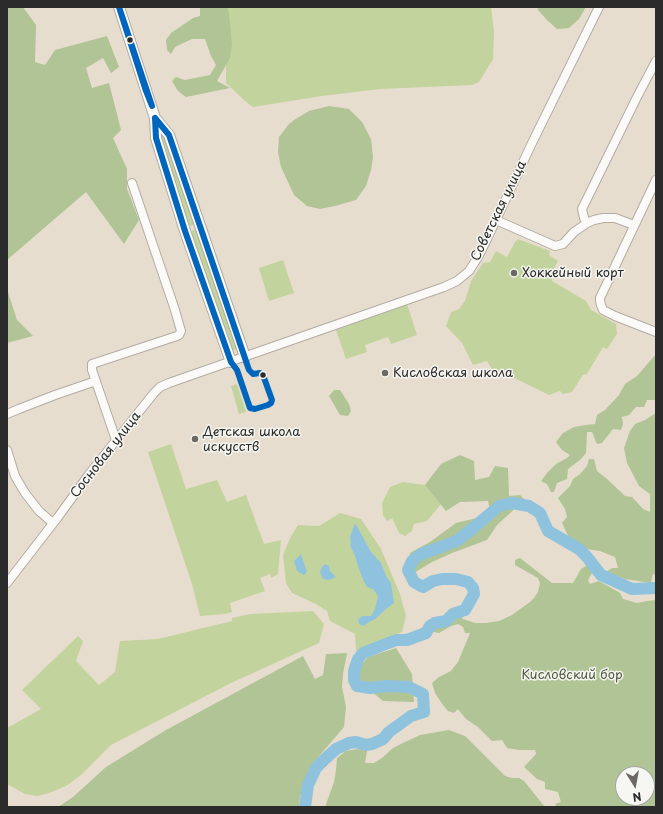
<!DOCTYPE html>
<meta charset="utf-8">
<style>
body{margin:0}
#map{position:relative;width:663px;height:814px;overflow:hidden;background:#e6ddce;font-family:"Playpen Sans",sans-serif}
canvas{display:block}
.frame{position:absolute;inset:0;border:8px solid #2b2b2b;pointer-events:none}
.north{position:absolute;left:615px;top:766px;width:40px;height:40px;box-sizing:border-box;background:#f6f6f2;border:1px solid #a5a5a2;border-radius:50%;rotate:169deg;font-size:11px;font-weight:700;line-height:16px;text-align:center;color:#2b2b2b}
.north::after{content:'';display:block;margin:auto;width:14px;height:18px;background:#6c6964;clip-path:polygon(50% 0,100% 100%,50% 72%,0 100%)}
</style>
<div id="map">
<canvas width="663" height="814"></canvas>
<div class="frame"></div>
<div class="north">N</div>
</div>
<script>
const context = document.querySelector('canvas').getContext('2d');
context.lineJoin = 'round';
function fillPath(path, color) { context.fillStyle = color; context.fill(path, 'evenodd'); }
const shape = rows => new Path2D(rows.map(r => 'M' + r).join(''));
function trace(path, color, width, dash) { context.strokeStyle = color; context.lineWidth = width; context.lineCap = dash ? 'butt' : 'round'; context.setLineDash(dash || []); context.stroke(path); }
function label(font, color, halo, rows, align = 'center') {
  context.font = font + ' "Playpen Sans",sans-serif'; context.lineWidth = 3; context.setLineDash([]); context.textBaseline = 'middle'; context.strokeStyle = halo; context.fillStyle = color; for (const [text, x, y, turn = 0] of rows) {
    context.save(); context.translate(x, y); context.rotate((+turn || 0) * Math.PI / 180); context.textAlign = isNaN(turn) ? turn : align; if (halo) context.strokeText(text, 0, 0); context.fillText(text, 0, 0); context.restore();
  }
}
fillPath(shape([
 [226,7,491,7,494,32,493,59,479,82,472,85,380,89,322,96,253,107,245,101,226,83],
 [160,132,164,132,194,221,194,223,192,226,188,225,187,223,159,134],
 [194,230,197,231,198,233,237,348,235,350,232,350,191,234,192,231],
 [518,239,550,251,549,255,558,261,552,272,552,281,586,301,591,310,616,324,617,334,607,349,603,347,587,374,583,375,572,392,563,394,560,391,549,395,500,371,493,371,487,361,473,365,462,343,446,326,451,312,459,309,465,301,471,281,483,263,490,262,496,251,507,257,515,242],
 [283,260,294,293,269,301,259,268],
 [407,304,417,335,391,344,388,337,365,345,367,352,346,359,336,330],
 [237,384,246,412,239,414,231,386],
 [171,444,186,489,217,480,227,502,246,495,264,544,281,540,278,574,271,578,270,574,260,578,265,591,230,603,232,612,225,614,200,616,192,584,148,452],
 [403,482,425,485,441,504,427,521,414,524,412,531,405,536,399,533,392,518,387,521,383,515,382,503,390,487],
 [340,513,361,519,381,549,400,594,406,616,402,632,356,651,355,634,330,621,327,611,316,604,292,593,286,583,283,555,290,538,298,525,319,526],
 [313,611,324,624,319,643,231,683,111,745,81,775,66,786,49,793,37,796,25,794,7,784,7,728,41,709,22,690,78,636,83,641,76,661,99,685,115,672,120,641,158,639,232,621,232,618,250,614]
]), '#c3d39d');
fillPath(shape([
 [7,7,23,7,36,25,35,62,45,65,55,50,107,36,119,67,111,73,103,58,86,68,92,88,109,83,121,130,113,138,127,169,127,189,139,220,124,244,86,192,7,260],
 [200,7,227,7,229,13,232,44,230,58,217,81,230,88,186,97,178,91,172,81,176,77,185,80,210,75,216,65,211,56,205,39,192,39,175,47,171,54,167,50,166,40,171,33,193,18,200,16],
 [538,7,586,7,579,19,569,28,557,29,547,20,538,10],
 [329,106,349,109,362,122,371,139,373,157,371,170,366,186,356,200,335,206,320,209,307,206,294,195,281,167,278,152,279,137,289,124,294,120,309,111],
 [7,289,17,320,33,336,7,343],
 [656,354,656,400,647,400,644,407,636,407,629,415,622,417,623,424,621,430,613,429,602,443,597,444,592,432,587,432,586,453,581,459,568,469,567,479,557,483,554,492,551,492,547,484,541,481,547,473,556,464,567,458,570,455,562,450,556,442,563,433,574,427,586,425,595,424,597,415,605,410,619,395,625,384,637,376],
 [334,390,340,390,349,404,351,411,348,416,340,415,329,396],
 [656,413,656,575,653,574,651,583,625,579,606,572,612,568,618,568,615,557,600,551,586,549,569,538,562,523,567,517,565,509,558,498,570,486,573,479,580,474,587,466,589,459,594,459,597,471,607,479,625,496,632,497,643,509,650,512,650,494,639,486,627,463,624,448,630,431,635,424,645,420],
 [460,455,474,461,475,480,489,477,495,466,508,468,509,496,520,495,525,500,520,504,497,525,487,540,452,553,432,562,414,573,408,571,410,553,430,542,456,523,481,517,490,510,488,501,460,502,446,511,425,485,441,464],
 [520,558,552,583,573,583,581,569,587,565,593,571,588,580,590,584,599,581,620,593,623,599,637,603,647,601,656,600,656,807,557,807,555,804,561,802,558,792,545,789,545,782,537,779,524,767,536,754,535,750,519,750,507,748,502,740,492,741,478,727,466,719,458,709,454,713,448,711,443,705,435,693,432,683,439,677,451,671,458,662,470,633,465,633,463,627,458,624,451,626,439,633,433,632,434,627,459,614,463,619,475,623,486,623,499,621,512,615,530,602,534,598,538,592,540,583,538,578,515,565,515,560],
 [623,774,647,774,647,798,623,798],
 [396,648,412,674,414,702,383,701,358,680,359,667,368,657],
 [347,653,343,674,342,687,346,707,344,727,320,755,308,772,300,797,299,807,58,807,73,797,106,767,166,730,303,656,315,679,323,675,326,654],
 [449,730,465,736,505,776,512,778,519,778,524,781,545,807,325,807,334,782,336,770,337,758,346,751,357,749,367,751,365,763,374,763,382,758,393,748,403,743,420,735]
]), '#b0c495');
fillPath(shape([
 [355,523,371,552,381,563,386,576,391,583,394,603,386,609,375,619,367,623,364,626,359,624,358,619,363,616,371,616,375,609,378,597,376,593,373,589,367,587,364,582,358,566,355,556,350,545,351,542,350,537,351,534],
 [301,554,307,572,304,575,297,571,294,561],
 [325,564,329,566,330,571,336,577,329,580,323,579,320,572,322,567]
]), '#8fc3dd');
trace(shape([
 [305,807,308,785,316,768,325,759,336,749,349,743,356,742,366,745,372,744,383,739,389,732,411,716,424,712,423,694,409,687,387,686,370,688,357,686,354,680,354,671,358,659,363,653,396,640,407,640,426,633,430,626,435,623,446,621,453,614,465,610,474,594,473,588,468,582,456,579,442,579,433,581,423,587,414,582,408,570,412,561,421,554,441,547,458,540,473,528,499,506,512,503,529,506,540,513,548,531,579,549,587,557,601,575,632,589,656,588]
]), '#8fc3dd', 12);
const minor = shape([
 [656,180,600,298,600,301,601,305,603,310,615,316,656,332],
 [496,220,555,246,563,244,574,232,587,223,594,220,603,218,615,218,634,225],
 [587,223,584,218,582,209,637,97,656,61],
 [7,414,19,409,55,395,96,381],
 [116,440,92,370,92,364,177,336,179,335,181,331,175,310,132,183],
 [7,450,15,476,25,493,39,511,53,523],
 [7,583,58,517,90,473,154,393,160,387,169,383,444,287,457,281,469,271,478,257,487,239,532,143,599,7]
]);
const tertiary = shape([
 [119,7,155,118,156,138,185,231,231,362],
 [155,118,169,135,245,357]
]);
trace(minor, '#b2aca3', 10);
trace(tertiary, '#b2aca3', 12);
trace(minor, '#fbfaf8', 8);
trace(tertiary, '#fbfaf8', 10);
trace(shape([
 [119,7,152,106,146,91,119,7],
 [155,118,169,135,249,370,253,374,260,373,263,375,272,400,271,403,268,405,255,409,250,408,237,370,231,362,185,231,156,138,155,118]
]), '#0065bd', 6);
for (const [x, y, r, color] of [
 [130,40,3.5,"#2b2b2b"],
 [514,273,4,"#6c6964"],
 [385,373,4,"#6c6964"],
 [263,375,3.5,"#2b2b2b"],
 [195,439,4,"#6c6964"]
]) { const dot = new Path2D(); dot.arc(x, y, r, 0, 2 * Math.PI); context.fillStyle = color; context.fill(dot); trace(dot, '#f6f6f2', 1.5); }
label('13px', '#2b2b2b', '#f6f6f2', [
 ["Советская улица",499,211,-64],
 ["Сосновая улица",106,455,-52]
]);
label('13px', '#2b2b2b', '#f6f6f2', [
 ["Хоккейный корт",522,273],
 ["Кисловская школа",393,373],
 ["Детская школа",203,432],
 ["искусств",203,447]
], 'left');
label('13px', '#505b41', '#f6f6f2', [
 ["Кисловский бор",572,675]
]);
</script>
